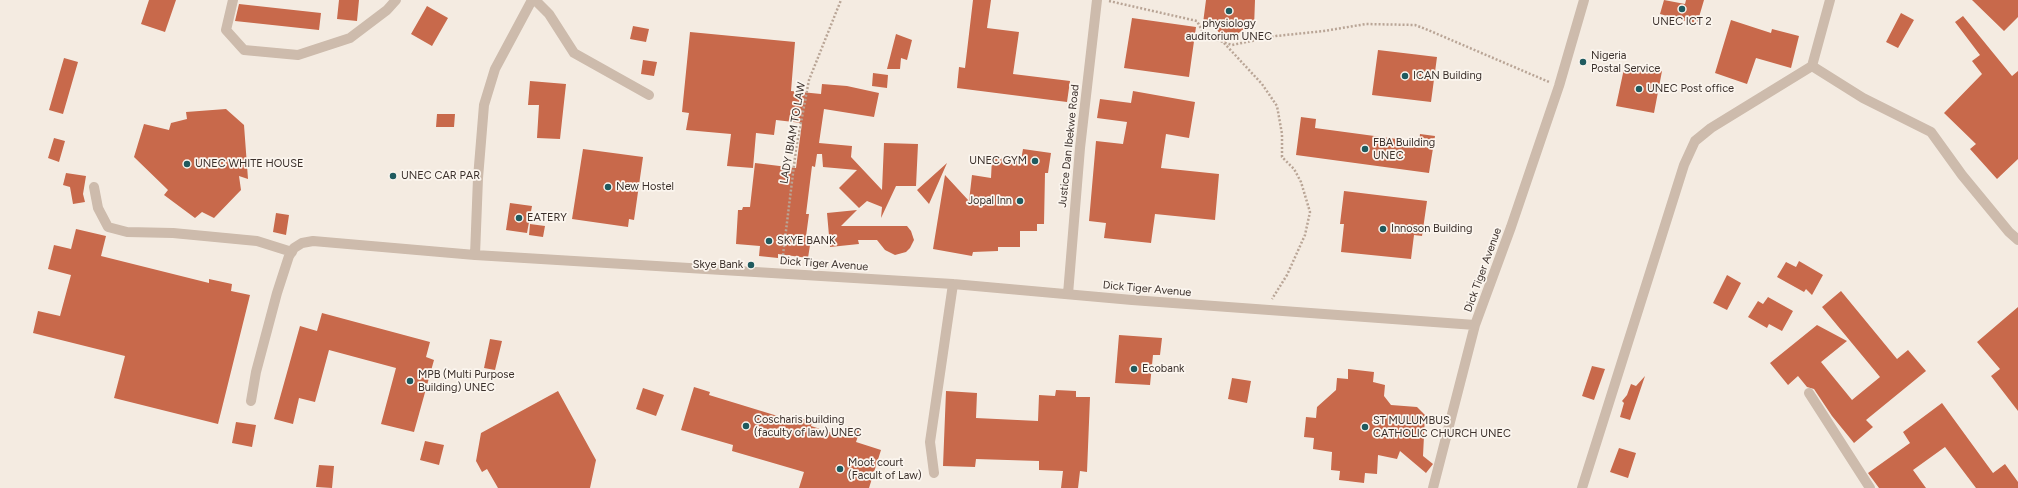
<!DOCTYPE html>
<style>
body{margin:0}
canvas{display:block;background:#f4ebe1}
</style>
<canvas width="2018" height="488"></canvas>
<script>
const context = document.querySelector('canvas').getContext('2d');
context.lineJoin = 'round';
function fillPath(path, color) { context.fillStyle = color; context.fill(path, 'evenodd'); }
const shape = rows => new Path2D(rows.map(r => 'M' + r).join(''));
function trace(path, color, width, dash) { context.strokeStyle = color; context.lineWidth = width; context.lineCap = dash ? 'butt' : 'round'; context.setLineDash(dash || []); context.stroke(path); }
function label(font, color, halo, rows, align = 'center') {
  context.font = font + ' Figtree,sans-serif'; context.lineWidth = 3.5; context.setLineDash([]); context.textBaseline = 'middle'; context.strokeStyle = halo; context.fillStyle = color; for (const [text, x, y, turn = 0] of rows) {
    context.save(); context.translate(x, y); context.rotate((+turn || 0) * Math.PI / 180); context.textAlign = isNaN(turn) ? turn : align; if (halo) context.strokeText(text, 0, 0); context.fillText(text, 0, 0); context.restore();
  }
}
fillPath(shape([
 [149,0,176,0,165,32,141,24],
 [339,0,359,0,357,21,337,19],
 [973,0,991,0,987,28,1019,32,1013,74,1070,81,1067,102,957,88,959,67,965,68],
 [1206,0,1255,0,1254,28,1246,28,1225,42,1214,25,1203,23],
 [1664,0,1685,4,1686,0,1704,0,1697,24,1660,14],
 [1972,0,2018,0,2018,17,2004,31],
 [239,4,321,13,319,30,235,21],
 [427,6,448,18,432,46,411,34],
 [1901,13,1914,20,1898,48,1886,42],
 [1963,16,2012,76,2018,71,2018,159,1997,179,1970,149,1976,144,1944,113,1982,74,1972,61,1980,55,1955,22],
 [1132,18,1196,27,1189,77,1124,68],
 [1731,20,1771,33,1772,29,1799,36,1791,68,1756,58,1747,84,1715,73],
 [633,26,649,29,646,42,630,39],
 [690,32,795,42,791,91,821,94,822,84,847,86,879,93,874,117,824,109,819,143,852,146,851,157,882,190,884,143,918,144,916,186,896,186,881,218,882,207,867,201,859,208,839,188,857,170,823,167,822,154,817,154,815,167,812,166,806,214,809,214,805,244,810,245,808,258,778,254,778,258,759,256,760,246,736,244,738,210,742,210,743,207,750,207,755,163,796,168,802,123,776,120,774,135,756,133,753,168,727,166,731,134,686,130,689,113,682,112],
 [896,34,912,40,907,60,901,58,900,69,887,69],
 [1378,50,1437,57,1431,102,1372,95],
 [64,58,78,62,63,114,49,110],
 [643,60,657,62,654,76,641,74],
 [1625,64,1662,71,1654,113,1616,106],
 [873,73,888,75,887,88,872,86],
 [530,81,566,84,560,139,537,138,539,105,528,105],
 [1133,91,1195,102,1189,138,1166,134,1161,168,1219,174,1215,220,1155,214,1151,243,1104,238,1106,223,1089,221,1096,141,1123,144,1127,122,1097,118,1100,99,1131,103],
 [226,109,244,125,248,179,239,176,241,190,214,218,202,212,195,218,164,195,168,190,134,157,144,124,169,130,171,123,187,119,186,112],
 [437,114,455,114,454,127,436,127],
 [1301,117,1316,119,1315,128,1419,142,1420,134,1435,136,1429,173,1296,155],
 [54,138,65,141,59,162,48,158],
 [583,149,643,157,634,220,629,219,628,227,572,219],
 [1023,149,1051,153,1048,173,1045,173,1044,224,1037,224,1037,231,1020,231,1020,247,998,247,998,251,973,252,972,256,933,249,945,175,969,201,972,175,991,178,992,158,1021,160],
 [947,163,929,204,917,190],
 [66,173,86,176,83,194,85,202,73,204,70,187,63,185],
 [1344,191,1427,201,1422,236,1414,235,1411,259,1341,252,1344,224,1340,224],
 [510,203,532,206,527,233,506,230],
 [857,210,841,226,907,226,911,231,914,240,910,248,906,252,895,255,885,250,877,240,858,240,859,244,830,247,827,213],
 [276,213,289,215,286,235,273,232],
 [530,224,545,226,543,237,529,235],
 [76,229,106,236,101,256,209,283,209,279,232,284,231,291,250,295,218,424,114,398,125,356,33,333,38,311,60,316,71,275,48,269,54,245,71,249],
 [1799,261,1823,275,1812,295,1806,289,1804,292,1777,277,1786,262,1796,267],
 [1727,275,1741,283,1727,310,1713,303],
 [1841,291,1897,359,1908,350,1926,371,1866,420,1873,427,1854,443,1832,416,1814,389,1807,387,1798,376,1788,385,1770,363,1817,325,1847,341,1821,362,1852,400,1880,377,1822,307],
 [1768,297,1793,311,1782,331,1769,324,1767,328,1748,317,1758,301,1763,304],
 [2018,307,2018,411,1991,376,2000,369,1977,342],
 [322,313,430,342,426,357,434,360,414,432,381,424,396,368,329,350,315,402,299,398,293,424,274,419,300,326,317,331],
 [1119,335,1162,338,1160,355,1153,355,1150,385,1115,383],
 [490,339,502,341,495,370,484,368],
 [1592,366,1605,369,1594,400,1582,396],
 [1348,369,1374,372,1373,382,1385,385,1384,396,1391,405,1417,407,1425,415,1423,456,1433,464,1426,473,1400,451,1397,459,1378,455,1377,474,1365,473,1364,483,1339,480,1340,471,1331,470,1332,452,1313,449,1314,438,1304,437,1306,417,1316,418,1317,407,1336,390,1337,378,1348,379],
 [1645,376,1630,420,1620,417,1624,403,1622,401,1627,395,1631,384,1636,386],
 [1232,378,1251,381,1247,403,1228,399],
 [694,387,710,392,709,395,794,421,796,417,812,421,811,426,845,437,848,426,860,430,856,442,881,450,869,488,799,488,804,472,732,451,733,445,681,430],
 [643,388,664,395,656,416,636,409],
 [1056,390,1076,391,1076,397,1090,397,1087,472,1080,471,1078,488,1061,488,1063,471,1039,470,1039,461,976,459,975,467,943,466,946,391,977,393,976,418,1038,421,1039,395,1055,396],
 [558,391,596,460,590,488,498,488,487,469,482,472,476,461,481,433],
 [1942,403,1993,473,2005,464,2018,482,2018,488,1976,488,1945,447,1913,470,1926,488,1879,488,1868,473,1910,443,1903,432],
 [236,422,256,425,252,447,232,443],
 [425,441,444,445,439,465,420,460],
 [1619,448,1636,453,1628,478,1610,472],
 [319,465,334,466,332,488,316,487]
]), '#c8694b');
trace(shape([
 [1109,1,1197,21,1205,36,1232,45,1276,36,1324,31,1366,24,1415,25,1428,30,1549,82],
 [1224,43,1262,84,1277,106,1282,134,1282,157,1294,169,1301,182,1310,212,1305,235,1287,275,1272,299],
 [782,263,796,149,809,80,841,0]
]), '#b9a596', 2.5, [2, 2]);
trace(shape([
 [233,0,226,30,244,50,298,55,350,38,387,10,396,0],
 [535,0,549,14,574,53,649,95],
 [1812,66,1863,98,1931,132,1962,175,2009,232,2018,240],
 [94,187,98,208,108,227,127,232,173,233,257,241,292,252],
 [475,255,478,178,484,105,495,69,532,0],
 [1068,294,1080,148,1097,0],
 [1809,393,1870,488],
 [251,401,256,372,277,293,289,256,294,248,302,243,313,241,475,255,953,284,1132,300,1475,325,1511,227,1559,86,1584,0],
 [934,473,930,442,953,284],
 [1433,488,1475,325],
 [1582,488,1684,165,1695,141,1711,128,1812,66,1830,0]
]), '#cdbbac', 10);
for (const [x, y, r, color] of [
 [1682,9,4,"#1f5a5e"],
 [1229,11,4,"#1f5a5e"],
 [1583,62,4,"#1f5a5e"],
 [1405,76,4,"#1f5a5e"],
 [1639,89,4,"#1f5a5e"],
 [1365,149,4,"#1f5a5e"],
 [1035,161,4,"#1f5a5e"],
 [187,164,4,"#1f5a5e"],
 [393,176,4,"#1f5a5e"],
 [608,187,4,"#1f5a5e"],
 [1020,201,4,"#1f5a5e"],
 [519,218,4,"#1f5a5e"],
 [1383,229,4,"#1f5a5e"],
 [769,241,4,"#1f5a5e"],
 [751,265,4,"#1f5a5e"],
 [1134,369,4,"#1f5a5e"],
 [410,381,4,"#1f5a5e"],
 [746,426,4,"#1f5a5e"],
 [1365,427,4,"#1f5a5e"],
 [840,469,4,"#1f5a5e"]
]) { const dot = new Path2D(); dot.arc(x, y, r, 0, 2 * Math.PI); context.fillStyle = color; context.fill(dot); trace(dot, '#fbf5ee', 1.5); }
label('11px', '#3b302b', '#fbf5ee', [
 ["UNEC ICT 2",1682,22,"center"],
 ["physiology",1229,24,"center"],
 ["auditorium UNEC",1229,37,"center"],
 ["Nigeria",1591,56],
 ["Postal Service",1591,69],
 ["ICAN Building",1413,76],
 ["UNEC Post office",1647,89],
 ["FBA Building",1373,143],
 ["UNEC",1373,156],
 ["UNEC GYM",1027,161,"right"],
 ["UNEC WHITE HOUSE",195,164],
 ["UNEC CAR PAR",401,176],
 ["New Hostel",616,187],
 ["Jopal Inn",1012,201,"right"],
 ["EATERY",527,218],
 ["Innoson Building",1391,229],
 ["SKYE BANK",777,241],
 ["Skye Bank",743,265,"right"],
 ["Ecobank",1142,369],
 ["MPB (Multi Purpose",418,375],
 ["Building) UNEC",418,388],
 ["Coscharis building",754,420],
 ["(faculty of law) UNEC",754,433],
 ["ST MULUMBUS",1373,421],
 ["CATHOLIC CHURCH UNEC",1373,434],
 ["Moot court",848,463],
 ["(Facult of Law)",848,476]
], 'left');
label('11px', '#3b302b', '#fbf5ee', [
 ["LADY IBIAM TO LAW",793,133,-80],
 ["Justice Dan Ibekwe Road",1069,146,-84],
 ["Dick Tiger Avenue",824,264,4],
 ["Dick Tiger Avenue",1483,270,-70],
 ["Dick Tiger Avenue",1147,289,5]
]);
</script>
